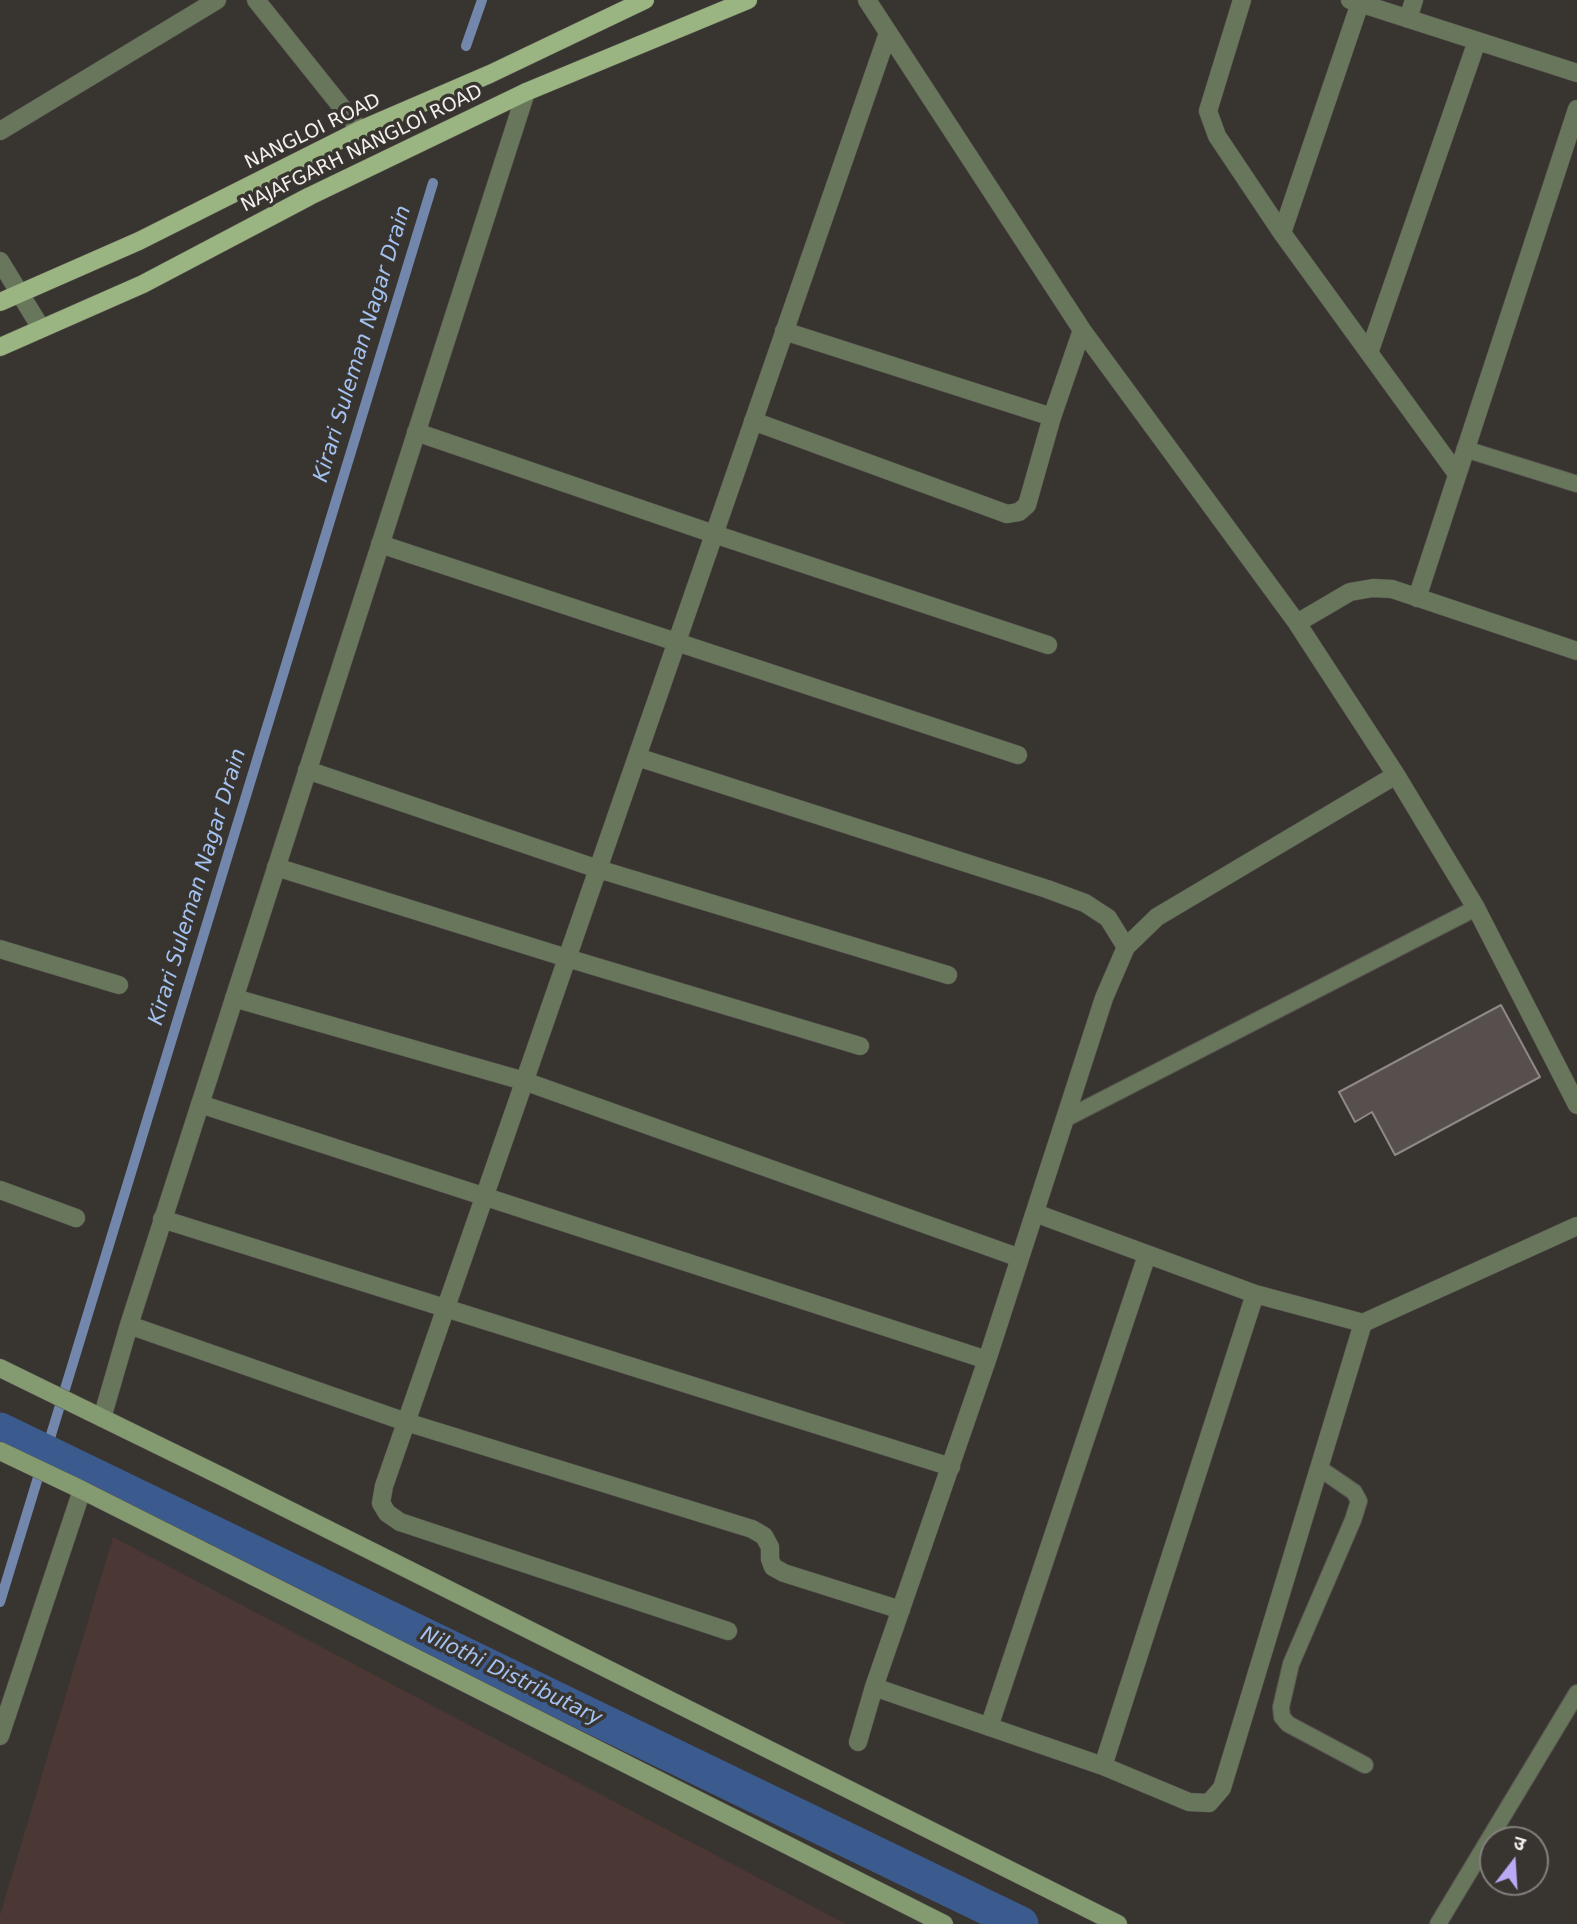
<!DOCTYPE html>
<meta charset="utf-8">
<style>
body{margin:0}
#map{position:relative;width:1577px;height:1924px;overflow:hidden;background:#383430;font-family:"DejaVu Sans","Noto Sans Devanagari",sans-serif}
canvas{display:block}
.north{position:absolute;left:1479px;top:1826px;width:70px;height:70px;box-sizing:border-box;background:#383430;border:2px solid #827f7c;border-radius:50%;rotate:17deg;font-size:19px;font-weight:700;line-height:28px;text-align:center;color:#f2efed}
.north::after{content:'';display:block;margin:auto;width:24px;height:32px;background:#baaaf6;clip-path:polygon(50% 0,100% 100%,50% 72%,0 100%)}
</style>
<div id="map">
<canvas width="1577" height="1924"></canvas>
<div class="north">उ</div>
</div>
<script>
const context = document.querySelector('canvas').getContext('2d');
context.lineJoin = 'round';
function fillPath(path, color) { context.fillStyle = color; context.fill(path, 'evenodd'); }
const shape = rows => new Path2D(rows.map(r => 'M' + r).join(''));
function trace(path, color, width, dash) { context.strokeStyle = color; context.lineWidth = width; context.lineCap = dash ? 'butt' : 'round'; context.setLineDash(dash || []); context.stroke(path); }
function label(font, color, halo, rows, align = 'center') {
  context.font = font + ' "DejaVu Sans",sans-serif'; context.lineWidth = 7; context.setLineDash([]); context.textBaseline = 'middle'; context.strokeStyle = halo; context.fillStyle = color; for (const [text, x, y, turn = 0] of rows) {
    context.save(); context.translate(x, y); context.rotate((+turn || 0) * Math.PI / 180); context.textAlign = isNaN(turn) ? turn : align; if (halo) context.strokeText(text, 0, 0); context.fillText(text, 0, 0); context.restore();
  }
}
fillPath(shape([
 [113,1537,846,1924,0,1924,0,1915]
]), '#4b3734');
trace(shape([
 [466,46,482,0],
 [0,1602,433,183]
]), '#7287ab', 10);
trace(shape([
 [0,1430,1021,1924]
]), '#3b5b8f', 35);
const building = shape([
 [1501,1005,1540,1077,1395,1155,1372,1112,1355,1122,1339,1092,1501,1005]
]);
fillPath(building, '#564f4e');
trace(building, '#908886', 2);
const lane = shape([
 [1465,449,1577,484],
 [1065,1119,1476,908],
 [1319,1468,1354,1492,1359,1501,1353,1520,1291,1664,1281,1707,1282,1717,1288,1724,1365,1765],
 [1438,1924,1577,1693]
]);
const street = shape([
 [256,0,360,130],
 [867,0,1082,330,1297,623,1396,775,1476,908,1577,1105],
 [1242,0,1208,111,1217,136,1282,233,1457,474],
 [1350,0,1577,73],
 [1408,19,1414,0],
 [0,131,217,0],
 [1282,233,1360,3],
 [0,261,41,328],
 [784,331,1052,417],
 [1369,353,1477,41],
 [753,421,1007,514,1019,512,1027,505,1052,417,1082,330],
 [416,432,714,534,1048,645],
 [380,544,1018,755],
 [1417,598,1577,109],
 [1297,623,1350,592,1373,588,1392,589,1577,651],
 [637,757,1047,889,1085,903,1108,918,1126,947],
 [307,770,598,869,948,975],
 [276,867,567,958,860,1046],
 [0,949,119,985],
 [234,998,524,1081,1020,1258],
 [200,1104,987,1360],
 [0,1190,76,1218],
 [1035,1213,1255,1294,1363,1323],
 [162,1219,951,1467],
 [129,1325,406,1422,752,1529,764,1536,770,1547,770,1559,773,1567,784,1573,901,1610],
 [102,1418,129,1325,526,92],
 [728,1631,400,1522,387,1513,381,1503,384,1486,888,33],
 [874,1687,1103,1766,1189,1802,1209,1803,1222,1788,1363,1323,1577,1226],
 [989,1727,1147,1255],
 [0,1736,82,1490],
 [858,1742,874,1687,987,1360,1104,998,1126,947,1157,917,1396,775],
 [1103,1766,1255,1294]
]);
const secondary = shape([
 [0,1368,223,1477,1118,1924],
 [0,1451,82,1490,944,1924]
]);
const primary = shape([
 [0,302,139,241,360,130,490,74,645,0],
 [0,347,143,284,310,196,526,92,748,0]
]);
trace(lane, '#56524e', 18);
trace(street, '#56524e', 19);
trace(secondary, '#56524e', 19);
trace(primary, '#56524e', 19);
trace(lane, '#68765c', 16);
trace(street, '#68765c', 18);
trace(secondary, '#849a71', 18);
trace(primary, '#9ab581', 18);
label('19px', '#f2efed', '#383430', [
 ["NANGLOI ROAD",313,132,-26],
 ["NAJAFGARH NANGLOI ROAD",362,149,-26]
]);
label('italic 21px', '#a4c2f1', '#383430', [
 ["Kirari Suleman Nagar Drain",363,344,-73],
 ["Kirari Suleman Nagar Drain",198,887,-73],
 ["Nilothi Distributary",511,1677,26]
]);
</script>
